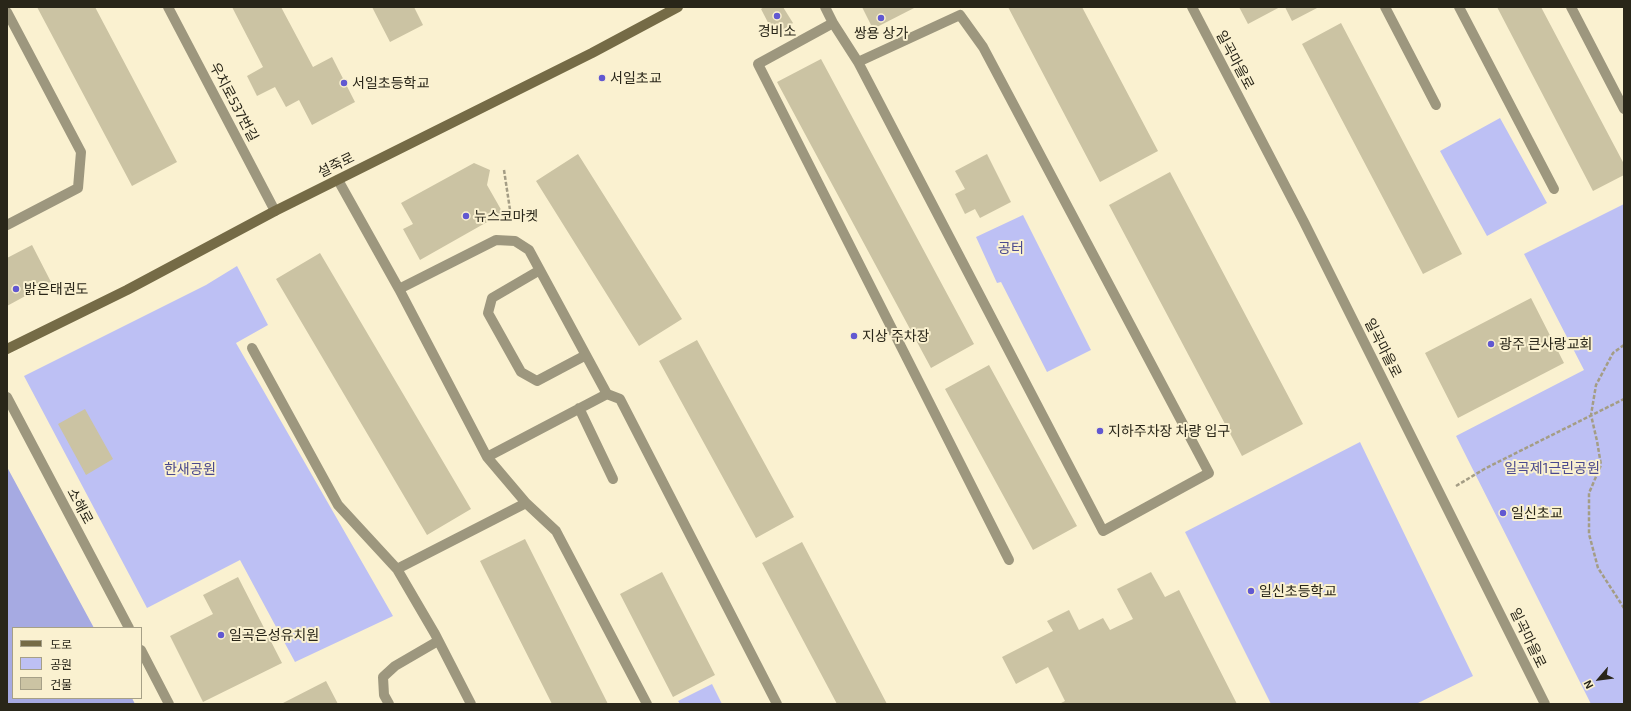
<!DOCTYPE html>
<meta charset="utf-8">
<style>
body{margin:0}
#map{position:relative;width:1631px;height:711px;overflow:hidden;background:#faf1d0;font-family:"Exo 2","Noto Sans KR",sans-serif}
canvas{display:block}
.frame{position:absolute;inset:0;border:8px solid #292619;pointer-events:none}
.legend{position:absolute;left:12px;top:627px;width:130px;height:72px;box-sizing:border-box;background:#faf1d0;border:1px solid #a6a087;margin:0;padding:5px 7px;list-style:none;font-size:12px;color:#292619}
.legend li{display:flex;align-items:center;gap:8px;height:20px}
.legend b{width:20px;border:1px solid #a6a087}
.north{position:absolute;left:1579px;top:659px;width:40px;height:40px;-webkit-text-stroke:3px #faf1d0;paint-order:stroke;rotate:242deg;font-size:11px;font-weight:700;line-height:16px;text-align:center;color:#292619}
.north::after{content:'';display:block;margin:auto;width:14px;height:18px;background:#292619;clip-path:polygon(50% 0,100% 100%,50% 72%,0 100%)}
</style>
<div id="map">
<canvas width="1631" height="711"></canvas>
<div class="frame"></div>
<ul class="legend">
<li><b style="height:5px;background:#756b46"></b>도로</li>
<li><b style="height:11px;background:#bdc0f4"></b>공원</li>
<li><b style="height:11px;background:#cbc3a3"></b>건물</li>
</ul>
<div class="north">N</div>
</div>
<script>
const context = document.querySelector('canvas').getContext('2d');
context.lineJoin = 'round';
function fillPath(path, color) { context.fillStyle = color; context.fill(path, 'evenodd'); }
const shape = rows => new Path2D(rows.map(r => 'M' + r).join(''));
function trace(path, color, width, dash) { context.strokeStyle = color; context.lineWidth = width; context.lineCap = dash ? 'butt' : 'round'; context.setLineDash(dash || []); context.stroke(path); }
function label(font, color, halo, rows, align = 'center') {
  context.font = font + ' "Exo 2","Noto Sans KR",sans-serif'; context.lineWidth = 4; context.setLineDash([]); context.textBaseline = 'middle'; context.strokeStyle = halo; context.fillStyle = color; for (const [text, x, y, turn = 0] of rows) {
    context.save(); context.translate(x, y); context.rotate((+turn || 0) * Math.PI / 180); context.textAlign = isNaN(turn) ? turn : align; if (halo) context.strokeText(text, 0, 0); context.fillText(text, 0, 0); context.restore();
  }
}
fillPath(shape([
 [1500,118,1547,203,1487,236,1440,151],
 [1624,204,1624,704,1591,704,1456,436,1584,370,1524,254],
 [1023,215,1091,350,1047,372,1001,282,997,283,976,237],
 [237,266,268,325,236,343,393,616,295,662,240,560,147,608,24,376,206,285],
 [1360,442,1473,676,1416,704,1271,704,1185,532],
 [712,684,722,704,680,704,678,701]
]), '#bdc0f4');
fillPath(shape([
 [7,467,94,628,13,628,13,698,132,698,135,704,7,704]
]), '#a6aae2');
fillPath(shape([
 [37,7,95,7,177,162,132,186],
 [232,7,281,7,313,67,332,57,355,102,312,125,299,100,286,107,275,87,257,96,247,76,263,67],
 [372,7,414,7,423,25,390,42],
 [764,7,783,7,793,23,775,36,761,9],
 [862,7,916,7,873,29],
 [1008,7,1082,7,1158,151,1100,182],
 [1239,7,1280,7,1248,24],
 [1285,7,1319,7,1292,21],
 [1497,7,1541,7,1624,164,1624,175,1593,191],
 [1341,23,1462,254,1423,274,1302,44],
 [821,59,974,344,931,368,777,82],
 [578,154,682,319,639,346,536,181],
 [987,154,1011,202,980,218,975,209,965,214,955,194,965,189,955,171],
 [474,163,490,170,487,185,503,213,420,260,403,229,413,224,401,203],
 [1170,172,1303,424,1242,456,1109,205],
 [32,245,51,282,7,306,7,258],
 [320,253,471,509,427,535,276,279],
 [1531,298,1564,363,1458,418,1425,353],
 [697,340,794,517,756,538,659,361],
 [989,365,1077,526,1033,550,945,389],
 [85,409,113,459,86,475,58,424],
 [525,539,608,704,552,704,480,561],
 [802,542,887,704,837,704,762,563],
 [662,572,715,675,673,697,620,594],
 [1151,572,1165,597,1179,590,1237,704,1059,704,1065,701,1048,667,1016,684,1002,657,1053,631,1047,621,1069,610,1079,630,1103,618,1110,630,1133,619,1117,589],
 [238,577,282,663,203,702,170,636,213,614,203,595],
 [326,681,338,704,283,704,283,703]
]), '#cbc3a3');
trace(shape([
 [504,170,512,223],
 [1624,345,1613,353,1596,385,1591,415,1597,441,1601,465,1589,493,1589,534,1598,568,1624,608],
 [1456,486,1486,468,1624,399]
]), '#a49d85', 2.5, [4, 2]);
trace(shape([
 [825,7,833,23,858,62,1103,531,1209,473,983,47,960,15,858,62],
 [1385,7,1436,105],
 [1459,7,1554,189],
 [1571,7,1624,109],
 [7,12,81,152,78,188,7,225],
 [833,23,758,64,1009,560],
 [338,180,399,289,487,457,526,503,556,531,647,704],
 [540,270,492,298,488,313,521,372,537,381,586,355],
 [399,289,496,240,515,241,529,250,607,394,487,457],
 [252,348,338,505,397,569,435,634,471,704],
 [607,394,620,399,777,704],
 [579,408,613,479],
 [397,569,526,503],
 [389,704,384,695,383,677,395,666,438,641]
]), '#9d977e', 10);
trace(shape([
 [168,7,275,211],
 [7,397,129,628],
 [141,650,169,704]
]), '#9d977e', 10);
trace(shape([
 [1192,7,1304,222,1545,704]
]), '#9d977e', 10);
trace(shape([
 [7,349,127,290,275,211,592,53,678,7]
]), '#756b46', 10);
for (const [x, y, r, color] of [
 [777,16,4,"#6158d1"],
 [881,18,4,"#6158d1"],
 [602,78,4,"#6158d1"],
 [344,83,4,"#6158d1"],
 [466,216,4,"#6158d1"],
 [16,289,4,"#6158d1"],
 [854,336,4,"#6158d1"],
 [1491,344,4,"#6158d1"],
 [1100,431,4,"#6158d1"],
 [1503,513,4,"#6158d1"],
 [1251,591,4,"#6158d1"],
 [221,635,4,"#6158d1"]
]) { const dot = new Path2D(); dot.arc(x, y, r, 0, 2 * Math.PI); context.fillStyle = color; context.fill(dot); trace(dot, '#faf1d0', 1.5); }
label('14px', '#292619', '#faf1d0', [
 ["경비소",777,31,"center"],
 ["쌍용 상가",881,33,"center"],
 ["서일초교",610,78],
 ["서일초등학교",352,83],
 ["뉴스코마켓",474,216],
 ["밝은태권도",24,289],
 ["지상 주차장",862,336],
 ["광주 큰사랑교회",1499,344],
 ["지하주차장 차량 입구",1108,431],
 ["일신초교",1511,513],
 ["일신초등학교",1259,591],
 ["일곡은성유치원",229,635]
], 'left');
label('14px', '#292619', '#faf1d0', [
 ["일곡마을로",1235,60,62],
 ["우치로537번길",234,102,62],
 ["설죽로",336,165,-26],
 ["일곡마을로",1383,348,63],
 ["소해로",80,506,62],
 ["일곡마을로",1528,638,64]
]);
label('14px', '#4a498e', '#faf1d0', [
 ["공터",1011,248],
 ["일곡제1근린공원",1552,468],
 ["한새공원",190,469]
]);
</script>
